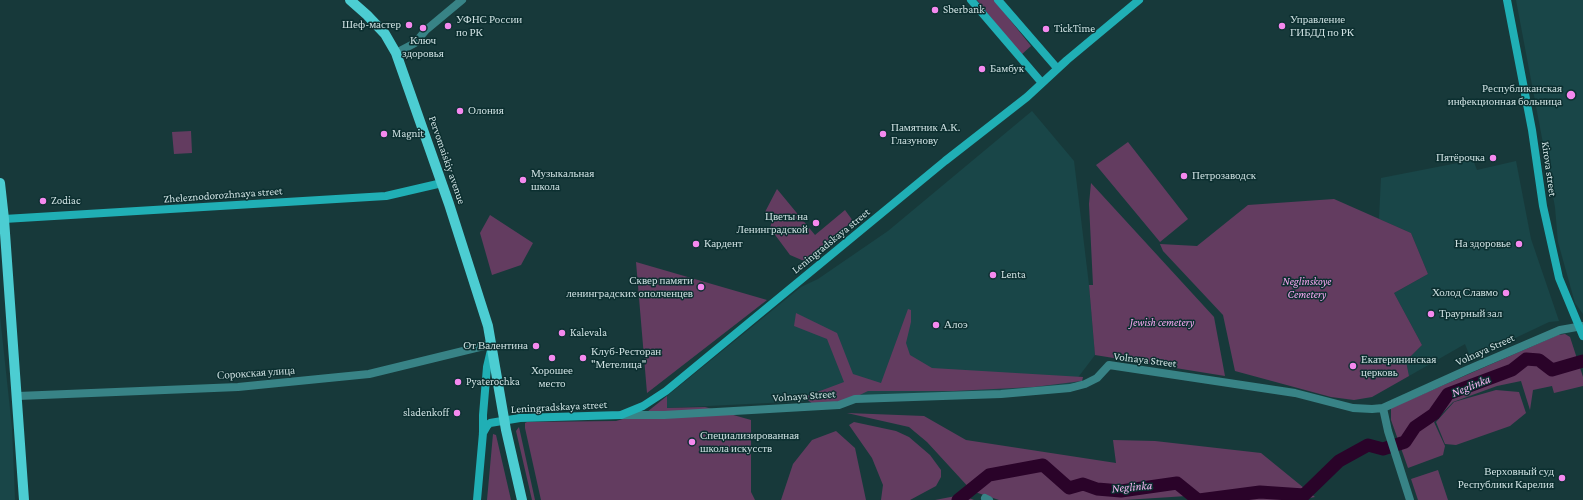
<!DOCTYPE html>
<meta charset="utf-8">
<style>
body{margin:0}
canvas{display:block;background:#17393a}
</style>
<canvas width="1583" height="500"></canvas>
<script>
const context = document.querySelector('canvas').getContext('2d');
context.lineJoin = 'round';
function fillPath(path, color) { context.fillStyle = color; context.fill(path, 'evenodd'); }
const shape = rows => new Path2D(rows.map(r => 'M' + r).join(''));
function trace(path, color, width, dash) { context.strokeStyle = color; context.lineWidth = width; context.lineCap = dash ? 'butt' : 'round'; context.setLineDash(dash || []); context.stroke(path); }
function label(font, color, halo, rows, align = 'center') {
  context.font = font + ' "Crimson Pro",serif'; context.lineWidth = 3; context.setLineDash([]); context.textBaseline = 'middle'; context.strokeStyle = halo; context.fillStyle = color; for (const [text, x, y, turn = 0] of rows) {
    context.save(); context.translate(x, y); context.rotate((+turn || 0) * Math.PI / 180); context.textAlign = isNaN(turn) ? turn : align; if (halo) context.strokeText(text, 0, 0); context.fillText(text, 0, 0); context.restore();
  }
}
fillPath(shape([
 [1516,0,1583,0,1583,314,1575,303,1558,242,1555,207],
 [1032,111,1074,161,1089,285,1095,355,1070,388,667,408,667,396,801,287,818,279,888,231],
 [1473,160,1477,170,1516,161,1531,239,1559,321,1549,322,1471,359,1465,344,1409,376,1406,361,1422,345,1394,293,1428,274,1411,233,1379,219,1381,178],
 [0,316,12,428,15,500,0,500]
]), '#194648');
fillPath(shape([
 [977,0,994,0,1031,46,1021,55],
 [191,131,192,153,174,154,172,132],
 [1128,142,1188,219,1160,242,1096,165],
 [1091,183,1214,317,1225,376,1095,355,1089,285,1093,285,1089,204],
 [777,189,815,235,845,210,853,221,804,261,790,255,770,228,772,221,765,212],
 [1334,199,1411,233,1428,274,1394,293,1422,345,1406,361,1409,376,1372,397,1354,400,1331,397,1235,371,1223,315,1163,251,1160,244,1197,246,1248,205],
 [490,215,533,243,521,265,492,275,480,233],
 [636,262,767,300,647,393],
 [908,309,911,310,911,322,906,343,910,355,932,368,1083,377,1082,381,1034,387,954,391,868,391,839,405,814,405,804,397,844,382,827,339,794,326,796,313,837,333,853,374,881,383],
 [1565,334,1570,337,1583,377,1583,386,1554,393,1552,386,1533,390,1530,410,1521,381,1497,386,1453,402,1434,422,1445,446,1443,455,1408,468,1391,420,1391,408,1558,335],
 [1496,390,1519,392,1526,413,1510,426,1456,445,1445,444,1436,422,1454,402],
 [667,396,667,408,705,407,751,420,751,492,755,500,541,500,525,428,525,423,527,422,616,421,647,412],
 [847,413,924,416,966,440,1116,463,1113,440,1155,441,1261,453,1315,497,1298,500,1188,500,1187,496,1124,500,999,500,972,491,927,442,909,427],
 [854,422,896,431,909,437,930,455,941,470,941,477,936,486,910,500,881,500,883,485,872,458,849,425],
 [519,427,535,500,532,500,516,431],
 [836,431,855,448,866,500,781,500,793,464,812,440],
 [493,434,496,435,511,500,487,500],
 [1438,470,1448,500,1418,500,1411,479],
 [961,495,974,500,935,500]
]), '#633c60');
trace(shape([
 [958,500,989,475,1043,465,1069,488,1083,484,1097,489,1121,491,1177,483,1198,500],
 [1199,500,1260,492,1304,495,1339,461,1368,445,1383,449,1405,442,1415,427,1434,414,1448,394,1512,370,1526,359,1539,360,1552,370,1583,361]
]), '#2a0329', 13);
trace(shape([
 [396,53,415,43,426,30,462,0],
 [18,396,238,387,369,374,492,344],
 [1383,408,1388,431,1410,500],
 [621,415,664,415,839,405,855,399,1001,394,1070,388,1085,384,1097,378,1109,365,1295,393,1353,408,1372,409,1383,408,1467,370,1560,330,1583,326],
 [985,498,989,500]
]), '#388386', 8);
trace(shape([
 [971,0,1042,83],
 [998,0,1057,68],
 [1507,0,1532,130,1543,206,1559,278,1583,336],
 [4,219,386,196,442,183],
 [483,433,487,426,490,423,520,418,621,415,643,406,666,391,945,161,1027,97,1067,60,1139,0],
 [477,500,483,433,483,415,487,367,491,350]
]), '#20afb5', 8);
trace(shape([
 [350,0,367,15,385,34,396,53,449,204,488,326,506,430,522,500],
 [0,183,4,219,24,500]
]), '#4ccdd2', 10);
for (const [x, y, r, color] of [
 [935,10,4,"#f589ef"],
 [409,25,4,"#f589ef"],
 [448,26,4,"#f589ef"],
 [1282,26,4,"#f589ef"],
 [423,28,4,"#f589ef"],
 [1046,29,4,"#f589ef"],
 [982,69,4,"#f589ef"],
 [1571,95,5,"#f589ef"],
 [460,111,4,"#f589ef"],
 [384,134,4,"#f589ef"],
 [883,134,4,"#f589ef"],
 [1493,158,4,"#f589ef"],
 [1184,176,4,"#f589ef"],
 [523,180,4,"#f589ef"],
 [43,201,4,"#f589ef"],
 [816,223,4,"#f589ef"],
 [696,244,4,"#f589ef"],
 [1519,244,4,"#f589ef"],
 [993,275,4,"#f589ef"],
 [701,287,4,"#f589ef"],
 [1506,293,4,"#f589ef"],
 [1431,314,4,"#f589ef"],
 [936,325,4,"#f589ef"],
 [562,333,4,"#f589ef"],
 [536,346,4,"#f589ef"],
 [552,358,4,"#f589ef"],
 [583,358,4,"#f589ef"],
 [1353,366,4,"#f589ef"],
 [458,382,4,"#f589ef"],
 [457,413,4,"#f589ef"],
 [692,442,4,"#f589ef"],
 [1562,478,4,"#f589ef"]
]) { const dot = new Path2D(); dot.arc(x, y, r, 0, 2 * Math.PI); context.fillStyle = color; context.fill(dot); trace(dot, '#0c2f30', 1.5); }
label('11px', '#cee0e1', '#0c2f30', [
 ["Sberbank",943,10],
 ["УФНС России",456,20],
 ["по РК",456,33],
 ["Управление",1290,20],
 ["ГИБДД по РК",1290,33],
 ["Шеф-мастер",401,25,"right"],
 ["TickTime",1054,29],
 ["Ключ",423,41,"center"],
 ["здоровья",423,54,"center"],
 ["Бамбук",990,69],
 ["Республиканская",1562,89,"right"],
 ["инфекционная больница",1562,102,"right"],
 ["Олония",468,111],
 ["Памятник А.К.",891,128],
 ["Глазунову",891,141],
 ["Magnit",392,134],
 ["Пятёрочка",1485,158,"right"],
 ["Музыкальная",531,174],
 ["школа",531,187],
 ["Петрозаводск",1192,176],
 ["Zodiac",51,201],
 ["Цветы на",808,217,"right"],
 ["Ленинградской",808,230,"right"],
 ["Кардент",704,244],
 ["На здоровье",1511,244,"right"],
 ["Lenta",1001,275],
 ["Сквер памяти",693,281,"right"],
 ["ленинградских ополченцев",693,294,"right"],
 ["Холод Славмо",1498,293,"right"],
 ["Траурный зал",1439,314],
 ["Алоэ",944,325],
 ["Kalevala",570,333],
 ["От Валентина",528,346,"right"],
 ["Клуб-Ресторан",591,352],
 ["\"Метелица\"",591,365],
 ["Екатерининская",1361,360],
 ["церковь",1361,373],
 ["Хорошее",552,371,"center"],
 ["место",552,384,"center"],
 ["Pyaterochka",466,382],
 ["sladenkoff",449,413,"right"],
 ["Специализированная",700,436],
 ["школа искусств",700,449],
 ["Верховный суд",1554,472,"right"],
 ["Республики Карелия",1554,485,"right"]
], 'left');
label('11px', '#cee0e1', '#0c2f30', [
 ["Pervomaiskiy avenue",447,160,71],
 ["Kirova street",1549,169,82],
 ["Zheleznodorozhnaya street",223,195,-4],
 ["Leningradskaya street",831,241,-39],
 ["Volnaya Street",1485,350,-24],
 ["Volnaya Street",1145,360,7],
 ["Сорокская улица",256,373,-4],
 ["Volnaya Street",804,396,-4],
 ["Leningradskaya street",559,407,-3]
]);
label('italic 11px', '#f7a7f1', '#0c2f30', [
 ["Neglinskoye",1307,282],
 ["Cemetery",1307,295],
 ["Jewish cemetery",1162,323]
]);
label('italic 12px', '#f7b6f2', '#0c2f30', [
 ["Neglinka",1471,386,-22],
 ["Neglinka",1132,487,-5]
]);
</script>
